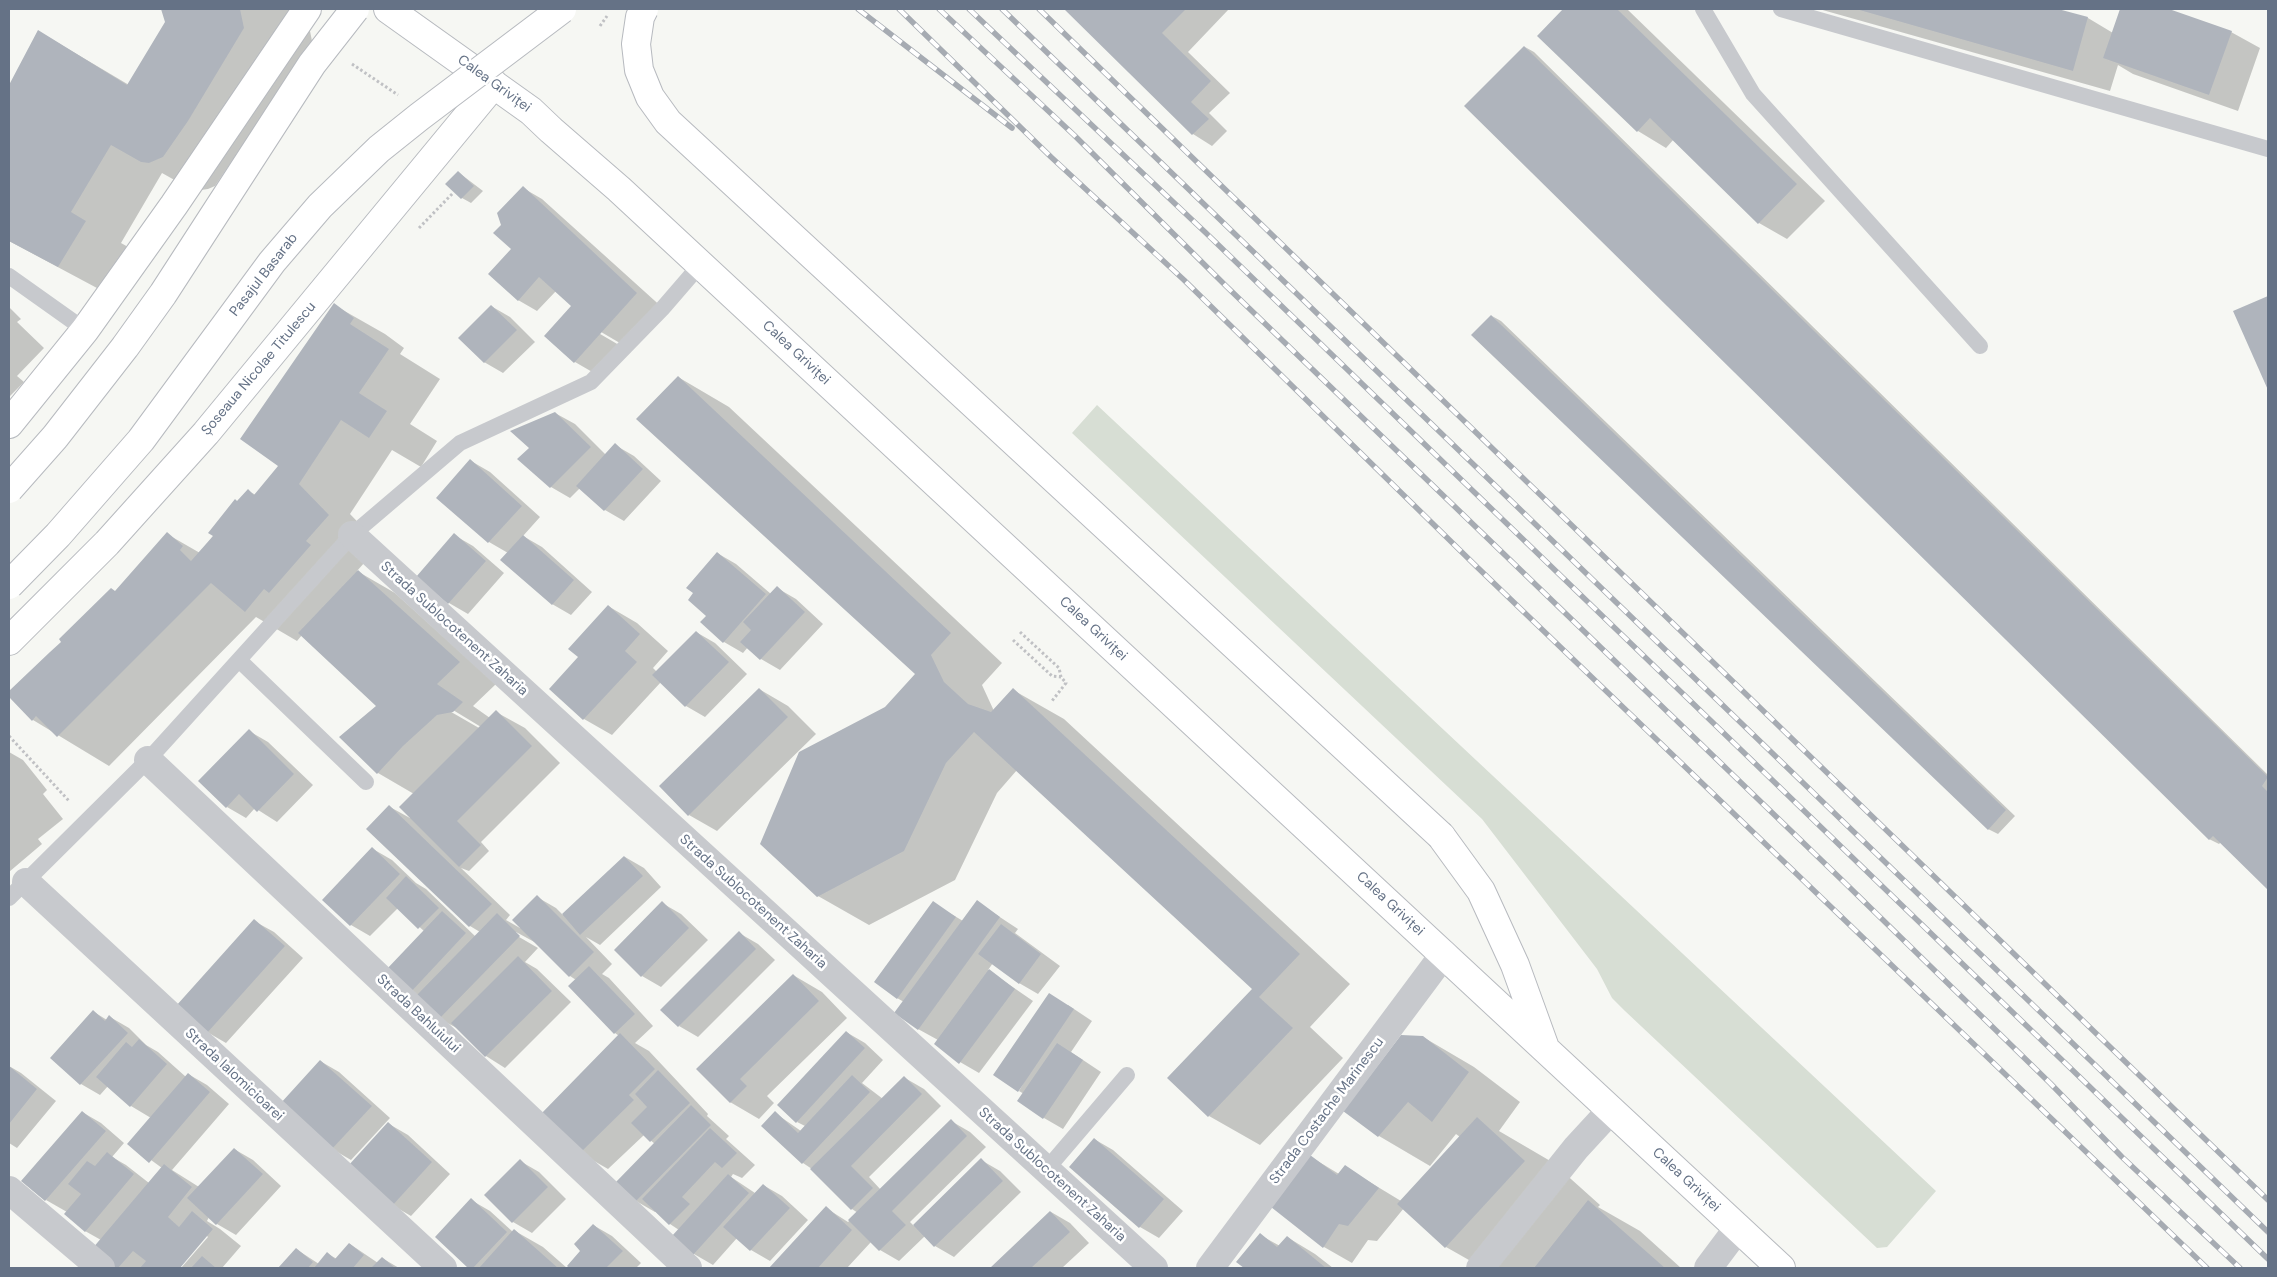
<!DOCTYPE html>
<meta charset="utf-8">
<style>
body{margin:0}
#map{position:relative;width:2277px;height:1277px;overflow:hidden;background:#f6f7f3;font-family:"DM Sans",sans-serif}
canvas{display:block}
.frame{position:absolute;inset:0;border:10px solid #657286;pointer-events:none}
</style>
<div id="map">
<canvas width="2277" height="1277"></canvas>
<div class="frame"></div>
</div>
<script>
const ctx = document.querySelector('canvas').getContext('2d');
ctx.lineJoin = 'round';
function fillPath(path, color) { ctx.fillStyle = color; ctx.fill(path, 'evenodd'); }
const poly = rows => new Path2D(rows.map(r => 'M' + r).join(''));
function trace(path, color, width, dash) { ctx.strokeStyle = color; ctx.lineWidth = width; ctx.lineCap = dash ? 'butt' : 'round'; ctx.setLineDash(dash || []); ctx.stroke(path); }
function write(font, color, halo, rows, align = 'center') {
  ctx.font = font + ' "DM Sans",sans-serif'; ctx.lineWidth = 5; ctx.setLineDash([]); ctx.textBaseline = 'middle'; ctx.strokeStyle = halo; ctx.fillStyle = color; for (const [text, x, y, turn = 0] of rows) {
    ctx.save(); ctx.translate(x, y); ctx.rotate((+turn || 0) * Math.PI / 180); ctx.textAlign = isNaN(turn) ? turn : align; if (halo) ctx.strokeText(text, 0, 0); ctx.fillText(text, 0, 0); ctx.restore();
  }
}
fillPath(poly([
 [1097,405,1936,1191,1887,1247,1877,1248,1625,1011,1612,998,1597,969,1482,819,1072,433]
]), '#d7ded4');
fillPath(poly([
 [163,9,291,9,308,21,318,71,264,163,240,149,215,186,208,189,194,191,162,173,121,243,137,252,110,295,9,241,9,88,38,31,129,85,166,22],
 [1066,9,1229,9,1188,52,1230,93,1209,113,1227,131,1212,146,1193,134],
 [1565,9,1627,9,1825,201,1787,239,1759,223,1674,139,1666,148,1638,131,1539,36],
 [1819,9,2054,9,2088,18,2113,33,2121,9,2165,9,2231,32,2260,48,2238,111,2133,74,2118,65,2110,91],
 [1525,47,1534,52,2268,775,2268,888,2221,842,2219,844,2209,839],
 [458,172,483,191,471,203,462,198],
 [523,188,542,199,665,310,630,349,596,329,595,331,619,345,594,373,575,362,577,311,556,291,537,311,518,300,512,249,502,226],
 [2268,297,2268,387,2235,312],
 [334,305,385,334,404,348,400,354,440,379,410,424,437,441,421,467,392,450,350,514,380,545,357,571,395,593,496,684,473,706,490,718,496,712,525,728,560,763,481,842,489,851,469,871,461,868,510,915,506,920,520,928,537,897,556,908,563,915,625,857,644,868,661,887,600,945,586,937,612,964,602,974,609,978,653,1026,635,1043,649,1051,708,1114,707,1116,729,1136,726,1139,755,1165,742,1178,733,1174,731,1177,755,1193,763,1185,782,1196,808,1220,770,1261,751,1250,737,1238,713,1265,694,1254,679,1230,670,1224,657,1211,655,1212,636,1201,617,1183,655,1144,644,1135,608,1169,580,1153,619,1036,615,1033,576,980,570,976,538,944,516,932,514,934,538,948,525,962,537,969,571,1002,505,1068,486,1056,459,1029,439,1019,410,993,424,931,398,908,370,936,351,925,324,900,373,849,392,860,416,883,426,889,476,937,480,932,470,926,390,807,410,818,414,794,378,773,378,706,302,635,297,641,256,617,109,766,33,720,9,696,9,692,116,592,167,534,200,553,248,491,256,495,279,466],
 [448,707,481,727,479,728,446,709],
 [491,306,510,317,535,342,503,373,484,362],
 [9,307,21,319,17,322,44,348,17,376,24,382,9,397],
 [1492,316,1501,321,2015,816,1998,834,1988,829],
 [678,377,729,407,1002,663,982,685,994,711,1013,690,1064,719,1350,984,1310,1027,1343,1058,1260,1145,1209,1116,1254,989,1017,770,997,793,955,880,869,925,818,896,886,708,916,674],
 [555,413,575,424,606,455,615,445,634,456,661,481,624,521,605,510,580,488,570,498,551,487,530,448],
 [471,461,490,472,540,517,523,536,542,547,592,592,571,615,552,604,508,553,489,542,438,497],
 [454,535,473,546,504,573,468,614,449,603,418,577],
 [717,553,736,564,771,594,777,588,796,599,823,624,780,670,761,659,748,647,743,653,724,642,695,593],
 [608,606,637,623,668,651,653,668,657,672,696,632,715,643,747,674,705,717,686,706,661,682,612,735,584,719,579,657],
 [759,689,788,706,816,734,717,831,689,815],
 [249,731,268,742,313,785,277,822,255,808,246,818,227,807],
 [9,752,23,760,47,790,43,794,63,819,38,839,42,844,9,872],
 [977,902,1018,929,1015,933,1060,966,1038,994,1019,983,993,963,988,970,1033,1001,979,1073,960,1062,938,1040,918,1029,904,1002,897,998,933,903,963,921],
 [662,903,681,914,708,940,661,987,642,976],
 [254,921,274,932,303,958,226,1043,207,1032],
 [739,933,758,944,775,960,698,1037,679,1026],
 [793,975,822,992,847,1018,767,1096,774,1103,759,1119,730,1102,698,1069],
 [1068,1005,1092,1021,1071,1052,1101,1072,1063,1129,1044,1118,1024,1094,1019,1091],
 [94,1012,107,1020,110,1017,129,1028,146,1045,158,1052,186,1077,188,1074,207,1085,229,1104,172,1170,199,1187,234,1149,253,1160,281,1186,236,1235,217,1224,209,1217,207,1221,220,1229,241,1246,222,1268,181,1268,208,1237,206,1235,178,1268,117,1268,94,1249,101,1240,85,1231,67,1212,46,1200,82,1112,101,1123,124,1143,112,1157,126,1165,149,1183,162,1168,129,1144,151,1118,131,1106,108,1086,100,1095,81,1084,52,1058],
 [846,1032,865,1043,883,1060,862,1083,883,1099,905,1078,924,1089,941,1106,869,1177,881,1190,951,1121,970,1132,986,1147,910,1222,914,1226,981,1160,1000,1171,1021,1192,954,1257,935,1246,925,1236,899,1261,880,1250,871,1242,847,1268,771,1268,826,1208,848,1222,858,1213,852,1209,812,1169,803,1163,775,1113,801,1131,805,1126,797,1122],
 [1423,1037,1474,1067,1520,1102,1499,1131,1552,1162,1600,1205,1598,1207,1640,1231,1681,1268,1483,1268,1446,1247,1404,1208,1377,1241,1368,1240,1352,1263,1324,1247,1273,1207,1311,1157,1339,1174,1345,1167,1401,1201,1460,1137,1456,1134,1430,1166,1379,1136,1345,1111],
 [320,1061,339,1072,390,1118,351,1160,332,1149],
 [9,1066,21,1073,56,1101,17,1148,9,1143],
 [389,1124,408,1135,450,1174,411,1216,392,1205],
 [1094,1139,1113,1150,1183,1211,1159,1238,1140,1227,1070,1167],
 [520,1161,539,1172,566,1199,532,1233,513,1222],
 [471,1200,490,1211,513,1232,515,1231,543,1247,567,1268,470,1268,436,1237],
 [1051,1212,1070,1223,1089,1243,1062,1268,992,1268],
 [593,1225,612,1236,641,1263,636,1268,571,1268,568,1266,582,1251],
 [1260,1235,1280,1246,1287,1237,1315,1254,1333,1268,1246,1268,1238,1261],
 [350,1244,378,1263,382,1258,399,1268,280,1268,296,1249,319,1264,328,1254,337,1259]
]), '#0003');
fillPath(poly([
 [161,9,240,9,244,28,188,121,163,157,149,163,141,162,111,145,71,212,86,221,58,267,9,241,9,85,38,30,127,85,165,22],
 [1064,9,1186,9,1162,33,1211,81,1191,102,1209,119,1192,135],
 [1563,9,1617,9,1797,184,1758,224,1650,118,1637,132,1537,36],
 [1856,9,2058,9,2088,17,2073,71],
 [2120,9,2169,9,2232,31,2209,95,2103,58],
 [1524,46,2268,777,2262,786,2268,792,2268,890,2213,836,2209,840,1464,106],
 [458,171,474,186,461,199,445,184],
 [523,186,637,293,574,363,544,336,571,306,539,277,518,301,488,274,511,249,493,233,501,225,497,213],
 [2268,296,2268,390,2233,311],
 [334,303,354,318,350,324,389,349,359,393,387,411,369,438,341,420,299,484,329,515,306,541,311,545,269,593,264,589,245,612,211,583,57,737,36,716,32,721,9,697,9,691,50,652,61,642,59,639,111,588,115,591,167,532,183,546,180,550,191,561,213,536,208,533,235,499,237,501,248,489,254,495,278,466,240,439],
 [491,305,517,330,484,363,458,338],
 [1491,315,2006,810,1988,830,1471,335],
 [678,376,951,633,931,655,944,682,968,704,991,712,1013,688,1300,954,1259,997,1293,1028,1208,1117,1167,1078,1252,989,974,732,946,763,904,851,817,897,760,844,799,752,885,707,915,674,636,419],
 [555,412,591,447,550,488,517,459,529,448,510,431],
 [615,443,643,469,604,511,576,486],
 [470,459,522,506,488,543,436,498],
 [454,533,486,561,448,604,416,577],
 [523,535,574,580,552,605,500,560],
 [717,552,766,594,723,643,700,622,706,616,688,600,693,593,686,588],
 [358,570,460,662,437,684,463,702,453,712,437,715,403,746,377,774,339,737,376,706,298,633],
 [777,586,805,612,760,660,740,642,751,630,743,622],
 [608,605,640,634,625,651,637,662,583,720,549,689,578,657,568,649],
 [696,631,729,662,685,707,652,675],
 [759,688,788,717,688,816,659,786],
 [496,710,532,746,457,821,481,845,459,867,399,807],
 [249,729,294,774,257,812,239,794,226,808,198,781],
 [389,805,492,904,469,927,366,829],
 [372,847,400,874,350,926,322,900],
 [624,856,643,876,580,935,562,914],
 [406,876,439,908,418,929,386,898],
 [537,895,594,952,569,977,512,920],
 [977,900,1000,917,918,1030,894,1013],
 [662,901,689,928,641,977,614,950],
 [933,901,956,917,897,999,874,982],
 [442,911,466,933,409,994,385,971],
 [497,913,520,936,438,1020,415,997],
 [254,919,285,946,207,1033,176,1006],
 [1001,924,1041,954,1019,984,978,954],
 [739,931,756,949,678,1027,660,1010],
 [518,956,552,991,485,1057,451,1023],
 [589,966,635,1014,614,1034,568,986],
 [989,969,1015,989,959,1064,934,1044],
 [793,974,819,1001,740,1079,747,1086,730,1103,696,1069],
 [1049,993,1074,1009,1018,1092,993,1075],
 [93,1010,105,1021,109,1015,128,1033,80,1085,50,1058],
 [846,1031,865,1048,796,1123,777,1105],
 [620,1033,655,1069,629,1095,634,1100,579,1154,539,1116],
 [1401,1035,1423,1036,1469,1072,1432,1122,1408,1102,1378,1137,1343,1111],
 [139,1039,167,1064,130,1107,96,1077,126,1042,132,1047],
 [1057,1043,1083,1060,1043,1119,1017,1101],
 [320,1060,372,1106,331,1150,280,1104],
 [9,1066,37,1089,9,1124],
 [658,1070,690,1103,650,1142,631,1123,647,1107,635,1094],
 [188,1073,210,1092,149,1163,127,1144],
 [852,1075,870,1092,802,1164,761,1126,775,1111,798,1133],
 [904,1076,922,1094,851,1166,873,1188,851,1210,810,1169],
 [691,1105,711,1125,635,1202,615,1183],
 [82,1111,106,1131,45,1201,21,1181],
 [1477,1117,1525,1161,1445,1248,1397,1204],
 [951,1119,967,1136,892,1211,906,1225,879,1251,848,1220],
 [388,1122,432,1162,392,1206,348,1166],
 [710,1128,737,1153,722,1168,715,1162,682,1197,690,1204,669,1225,642,1199],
 [1094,1138,1164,1199,1139,1228,1069,1167],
 [234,1148,263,1174,216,1225,187,1198],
 [107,1152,134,1174,85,1232,64,1214,81,1194,68,1184,87,1161,95,1166],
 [1310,1155,1337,1175,1345,1165,1379,1188,1348,1226,1339,1224,1323,1248,1271,1207],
 [981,1158,1003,1181,934,1247,913,1225],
 [520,1159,548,1187,512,1223,484,1195],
 [164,1164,192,1187,168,1217,179,1227,192,1211,213,1229,180,1268,140,1268,146,1261,133,1251,118,1268,115,1268,92,1249],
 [728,1174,749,1193,693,1255,672,1236],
 [763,1184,790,1208,750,1251,723,1227],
 [471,1198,507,1232,473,1268,468,1268,435,1237],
 [1588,1200,1665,1268,1534,1268],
 [826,1206,852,1230,818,1268,769,1268],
 [1050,1211,1070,1232,1031,1268,990,1268],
 [593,1224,623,1251,606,1268,569,1268,567,1266,580,1251,574,1244],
 [514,1229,558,1268,479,1268],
 [1260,1233,1277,1247,1287,1236,1326,1268,1244,1268,1236,1262],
 [349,1243,364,1255,353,1268,314,1268,327,1252,335,1259],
 [296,1248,313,1262,308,1268,278,1268],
 [202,1256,216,1268,191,1268],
 [382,1257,395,1268,371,1268]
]), '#afb4bc');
const primary = poly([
 [388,9,531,111,551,130,619,189,1781,1268],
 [9,424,85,330,174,205,307,9],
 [9,641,107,543,206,433,494,84],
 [1441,836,1481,891,1515,965,1544,1045]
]);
trace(primary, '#b7babf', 30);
trace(poly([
 [600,26,607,16],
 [352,64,398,95],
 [419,228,454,192],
 [1020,632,1059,668,1061,677,1066,683,1052,701],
 [1013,640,1052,676,1061,677],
 [9,736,70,802]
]), '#c0c1c4', 3, [2.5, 2.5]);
trace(poly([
 [1703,9,1753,94,1980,346],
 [1781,9,2268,149],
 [9,276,85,330],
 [239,660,366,782],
 [9,898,148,760,352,535,460,443,591,382,662,309,700,265],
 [1046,1170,1127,1075]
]), '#c7c9cd', 16);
trace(poly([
 [352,535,1154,1268],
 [148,760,688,1268],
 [26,882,443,1268],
 [9,1190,101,1268],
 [1210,1268,1444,954],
 [1480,1268,1576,1148,1611,1110],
 [1708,1268,1738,1228]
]), '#c7c9cd', 28);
trace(primary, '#fff', 28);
const rail = poly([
 [858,9,1012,128],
 [899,9,1051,157,1184,280,1477,567,2207,1268],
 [939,9,1074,135,1226,286,1844,882,2050,1083,2122,1157,2240,1268],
 [969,9,1206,233,2268,1259],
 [1002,9,2268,1232],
 [1039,9,2268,1200]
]);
trace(rail, '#a6abb2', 5.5);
trace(rail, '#fff', 4, [11]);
const primaryBridge = poly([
 [644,9,640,17,636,44,639,70,650,97,668,122,1441,836],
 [9,489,55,437,125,347,163,294,312,64,355,9],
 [9,585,58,535,141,440,272,262,320,206,379,149,419,117,562,9]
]);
trace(primaryBridge, '#b7babf', 30, []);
trace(primaryBridge, '#fff', 28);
write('14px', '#657286', '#fff', [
 ["Calea Griviței",494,84,36],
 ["Pasajul Basarab",264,275,-52],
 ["Calea Griviței",796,353,43],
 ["Șoseaua Nicolae Titulescu",259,369,-50],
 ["Strada Sublocotenent Zaharia",454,629,42],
 ["Calea Griviței",1093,629,43],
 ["Strada Sublocotenent Zaharia",753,902,42],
 ["Calea Griviței",1390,904,43],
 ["Strada Bahluiului",418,1014,43],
 ["Strada Ialomicioarei",234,1075,43],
 ["Strada Costache Marinescu",1327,1111,-53],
 ["Strada Sublocotenent Zaharia",1052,1175,42],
 ["Calea Griviței",1686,1180,43]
]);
</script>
